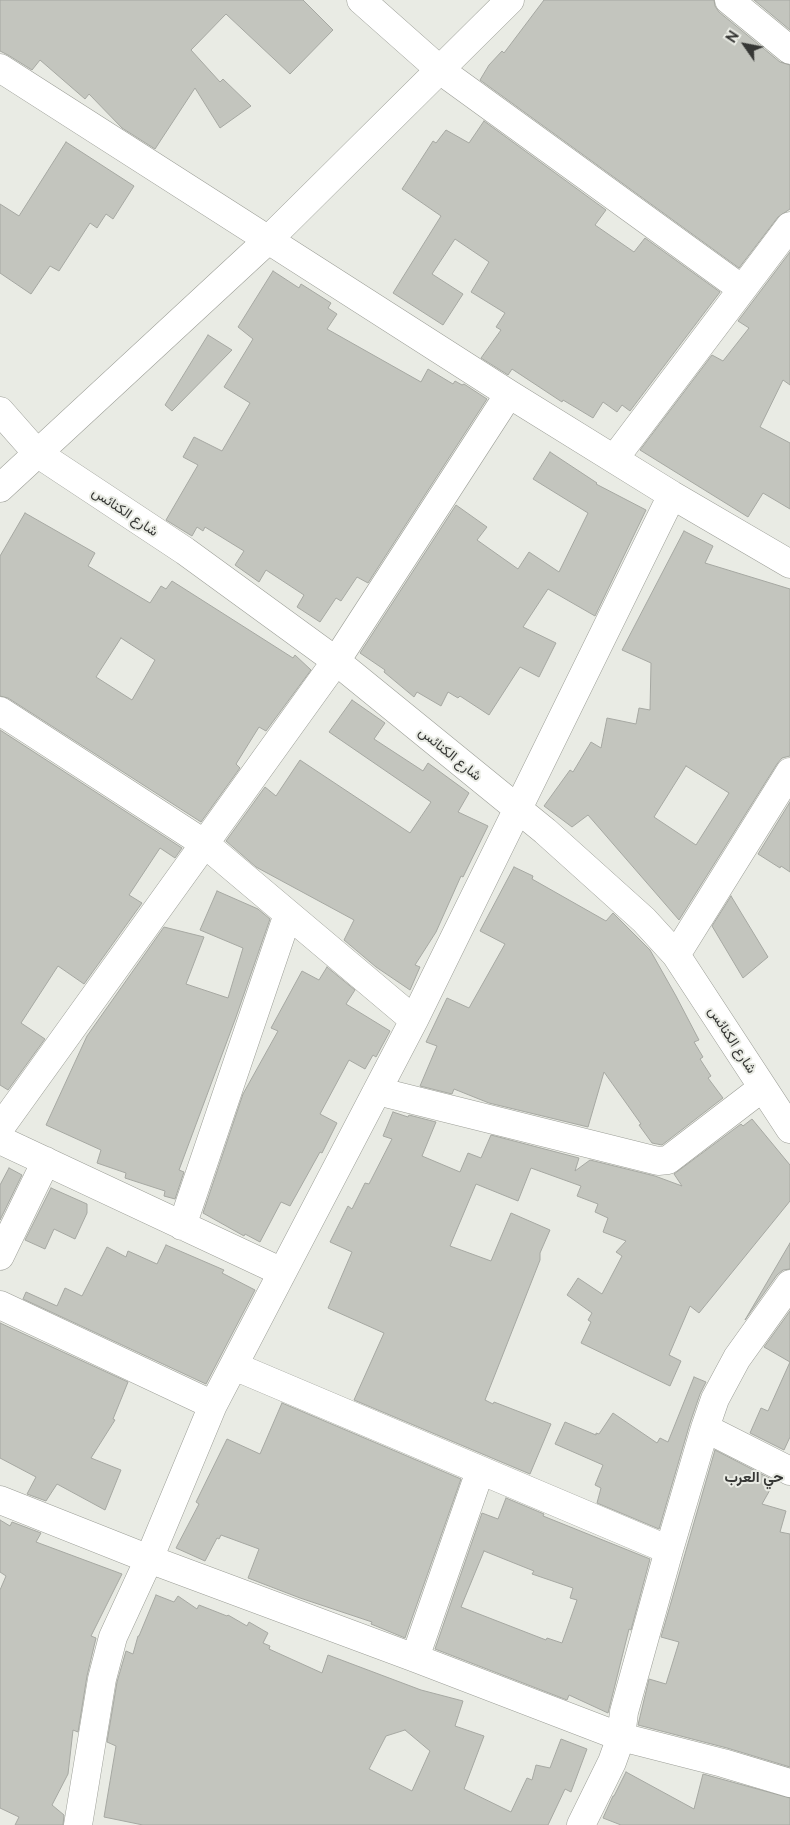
<!DOCTYPE html>
<meta charset="utf-8">
<style>
body{margin:0}
#map{position:relative;width:790px;height:1825px;overflow:hidden;background:#e9ebe4;font-family:Raleway,sans-serif}
canvas{display:block}
.north{position:absolute;left:720px;top:20px;width:50px;height:50px;-webkit-text-stroke:4px #e9ebe4;paint-order:stroke;rotate:303deg;font-size:14px;font-weight:700;line-height:20px;text-align:center;color:#363735}
.north::after{content:'';display:block;margin:auto;width:18px;height:22px;background:#363735;clip-path:polygon(50% 0,100% 100%,50% 72%,0 100%)}
</style>
<div id="map">
<canvas width="790" height="1825"></canvas>
<div class="north">N</div>
</div>
<script>
const ctx = document.querySelector('canvas').getContext('2d');
ctx.lineJoin = 'round';
function fillPath(path, color) { ctx.fillStyle = color; ctx.fill(path, 'evenodd'); }
const poly = rows => new Path2D(rows.map(r => 'M' + r).join(''));
function trace(path, color, width, dash) { ctx.strokeStyle = color; ctx.lineWidth = width; ctx.lineCap = dash ? 'butt' : 'round'; ctx.setLineDash(dash || []); ctx.stroke(path); }
function write(font, color, halo, rows, align = 'center') {
  ctx.font = font + ' Raleway,Vazirmatn,sans-serif'; ctx.lineWidth = 4; ctx.setLineDash([]); ctx.textBaseline = 'middle'; ctx.strokeStyle = halo; ctx.fillStyle = color; for (const [text, x, y, turn = 0] of rows) {
    ctx.save(); ctx.translate(x, y); ctx.rotate((+turn || 0) * Math.PI / 180); ctx.textAlign = isNaN(turn) ? turn : align; if (halo) ctx.strokeText(text, 0, 0); ctx.fillText(text, 0, 0); ctx.restore();
  }
}
const building = poly([
 [0,0,303,0,333,30,290,74,226,14,191,50,220,82,223,79,251,106,220,128,195,88,155,149,122,128,89,94,85,99,40,60,32,70,8,55,0,51,0,0],
 [544,0,714,0,715,6,719,12,780,62,790,65,790,209,778,217,739,268,480,80,489,65,502,51,504,53,544,0],
 [754,0,790,0,790,30,754,0],
 [484,121,606,210,595,225,634,252,645,238,720,292,630,411,622,405,617,412,603,402,593,418,563,400,562,402,512,369,508,375,481,358,501,330,496,327,505,313,471,292,489,262,455,239,432,274,463,294,443,325,393,293,441,216,402,189,433,141,436,143,446,130,469,143,484,121],
 [66,142,134,186,113,219,106,214,97,228,90,223,59,271,50,266,31,294,0,273,0,204,19,216,66,142],
 [790,252,790,385,783,380,760,427,790,443,790,509,763,493,748,517,640,450,712,355,723,361,749,328,738,321,790,252],
 [273,271,299,288,301,284,331,303,328,308,337,314,327,329,421,382,428,369,453,384,455,381,462,385,464,384,487,399,368,583,357,577,341,601,336,598,320,622,297,607,304,595,266,570,259,582,235,565,244,551,205,527,203,531,197,527,192,536,166,520,198,465,183,457,194,437,222,451,250,403,224,387,253,339,238,327,273,271],
 [208,335,232,350,172,411,165,405,208,335],
 [550,452,597,483,596,484,646,510,595,616,548,589,523,627,556,643,539,677,520,667,489,715,460,696,458,698,448,692,441,706,417,692,414,697,384,672,385,670,360,653,456,505,487,527,477,540,518,569,529,552,559,572,588,513,533,479,550,452],
 [25,513,95,553,88,566,150,603,161,586,166,589,172,581,293,658,295,655,311,670,266,731,259,727,236,764,240,768,201,822,8,698,0,696,0,556,25,513],
 [121,638,155,660,132,700,96,677,121,638],
 [684,531,713,546,705,563,790,589,790,756,782,758,777,764,679,920,588,815,572,827,544,806,570,770,573,772,591,742,601,748,607,718,636,724,639,708,650,710,651,663,622,650,684,531],
 [686,766,729,793,696,845,654,817,686,766],
 [352,700,385,723,374,739,423,771,428,763,469,793,458,812,488,826,463,877,461,876,436,932,415,965,420,967,410,990,376,967,344,940,354,920,256,867,226,841,265,787,276,796,300,760,410,833,431,802,329,732,352,700],
 [0,730,182,848,175,858,160,848,129,895,142,903,84,984,58,966,21,1023,45,1039,8,1090,0,1085,0,730],
 [790,802,790,872,781,866,780,868,758,854,790,802],
 [514,867,533,876,532,879,606,921,613,913,650,950,676,996,699,1040,694,1042,703,1057,700,1059,711,1076,708,1078,723,1098,662,1145,652,1143,639,1125,641,1124,604,1072,588,1127,489,1103,454,1089,452,1094,420,1086,437,1046,426,1042,447,998,469,1008,505,944,480,931,514,867],
 [217,891,258,909,270,919,236,1017,179,1170,184,1172,175,1199,164,1196,165,1191,125,1178,126,1173,97,1163,101,1150,46,1125,87,1036,164,927,204,937,186,984,228,998,243,948,200,930,217,891],
 [731,896,768,957,743,978,712,926,731,896],
 [327,967,355,990,346,1004,390,1031,376,1057,373,1055,365,1069,349,1060,320,1114,337,1123,322,1153,320,1152,290,1206,281,1202,260,1242,245,1234,244,1236,203,1213,243,1094,278,1031,271,1028,302,971,319,980,327,967],
 [393,1112,408,1117,409,1115,436,1122,422,1156,460,1172,468,1153,481,1158,491,1135,579,1158,575,1171,590,1160,655,1176,682,1186,674,1174,741,1124,743,1126,752,1119,790,1165,790,1201,699,1313,690,1306,669,1355,681,1361,670,1386,581,1343,591,1322,588,1320,592,1313,567,1295,578,1278,602,1294,622,1256,616,1252,626,1241,603,1232,608,1218,595,1212,598,1204,577,1196,581,1186,531,1168,518,1201,476,1184,450,1246,491,1261,511,1213,550,1230,540,1253,540,1260,485,1400,493,1404,494,1402,551,1424,530,1474,354,1400,384,1333,328,1308,352,1252,330,1242,348,1206,352,1209,365,1183,369,1184,392,1139,383,1136,393,1112],
 [9,1168,22,1175,0,1220,0,1185,9,1168],
 [51,1188,87,1204,87,1213,75,1239,54,1229,45,1249,25,1240,51,1188],
 [790,1243,790,1269,783,1270,777,1275,745,1320,790,1243],
 [166,1245,224,1270,222,1273,255,1290,206,1384,23,1299,26,1292,57,1306,65,1288,82,1296,107,1247,126,1257,128,1251,157,1264,166,1245],
 [790,1311,790,1437,784,1450,750,1433,761,1408,768,1411,790,1362,764,1347,790,1311],
 [0,1323,128,1382,113,1419,115,1420,91,1458,121,1470,105,1510,57,1484,46,1501,27,1494,36,1477,0,1458,0,1323],
 [694,1377,706,1382,700,1394,690,1423,659,1529,597,1503,601,1488,595,1485,603,1465,555,1444,565,1422,596,1435,596,1433,599,1434,613,1413,657,1443,660,1438,668,1442,694,1377],
 [282,1403,461,1479,405,1638,371,1624,372,1622,300,1598,248,1578,259,1549,221,1535,219,1539,217,1538,205,1561,176,1548,199,1504,196,1502,227,1439,260,1454,282,1403],
 [715,1450,775,1481,762,1504,786,1511,780,1532,790,1534,790,1767,727,1748,638,1725,649,1679,666,1684,679,1642,661,1637,715,1450],
 [506,1498,544,1514,543,1516,650,1559,631,1630,629,1629,608,1713,569,1695,567,1700,435,1649,482,1513,498,1519,506,1498],
 [484,1551,534,1571,532,1574,573,1588,570,1598,577,1600,562,1643,547,1638,546,1640,461,1607,484,1551],
 [0,1520,10,1526,12,1522,41,1533,36,1542,122,1574,91,1636,96,1638,87,1676,78,1732,73,1730,68,1774,52,1805,64,1815,63,1825,15,1825,19,1817,0,1808,0,1590,6,1576,0,1572,0,1520],
 [156,1595,174,1602,178,1596,197,1609,199,1605,227,1616,228,1615,247,1626,249,1622,268,1633,263,1643,270,1646,269,1649,322,1673,328,1655,421,1690,463,1701,455,1726,484,1736,464,1789,511,1812,527,1778,532,1780,536,1765,550,1768,561,1739,587,1749,571,1792,565,1789,548,1825,143,1825,104,1817,116,1746,107,1742,117,1682,126,1651,133,1654,138,1636,139,1636,156,1595],
 [405,1730,430,1751,412,1791,369,1769,386,1736,405,1730],
 [626,1772,694,1809,703,1774,790,1798,790,1825,621,1825,603,1818,613,1796,614,1796,626,1772]
]);
fillPath(building, '#c3c5be');
trace(building, '#a6a8a2', 1);
const street = poly([
 [361,0,440,70,742,289],
 [729,0,790,50],
 [0,68,509,394,672,495,790,564],
 [37,453,185,551,336,661,545,831,644,920,676,955,790,1129],
 [614,459,790,226],
 [0,711,205,844,414,1020],
 [676,955,790,772],
 [377,1091,658,1161,668,1160,762,1088],
 [0,1128,336,661,509,394],
 [0,1140,282,1272],
 [182,1226,288,914],
 [0,1256,46,1161],
 [0,1305,213,1405],
 [234,1366,669,1550],
 [705,1428,790,1471],
 [0,1500,149,1559,415,1658,621,1737,723,1763,790,1783],
 [415,1658,480,1471],
 [78,1825,102,1679,113,1637,149,1559,213,1405,414,1020,672,495],
 [581,1825,612,1762,621,1737,624,1712,669,1550,705,1428,715,1399,737,1358,790,1284]
]);
const secondary = poly([
 [0,411,37,453],
 [0,488,268,240,510,0]
]);
trace(street, '#9c9e97', 29);
trace(secondary, '#9c9e97', 29);
trace(street, '#fff', 28);
trace(secondary, '#fff', 28);
write('14px', '#363735', '#e9ebe4', [
 ["شارع الكنائس",125,512,34],
 ["شارع الكنائس",450,754,39],
 ["شارع الكنائس",732,1040,57]
]);
write('bold 15px', '#363735', '#e9ebe4', [
 ["حي العرب",754,1477]
]);
</script>
